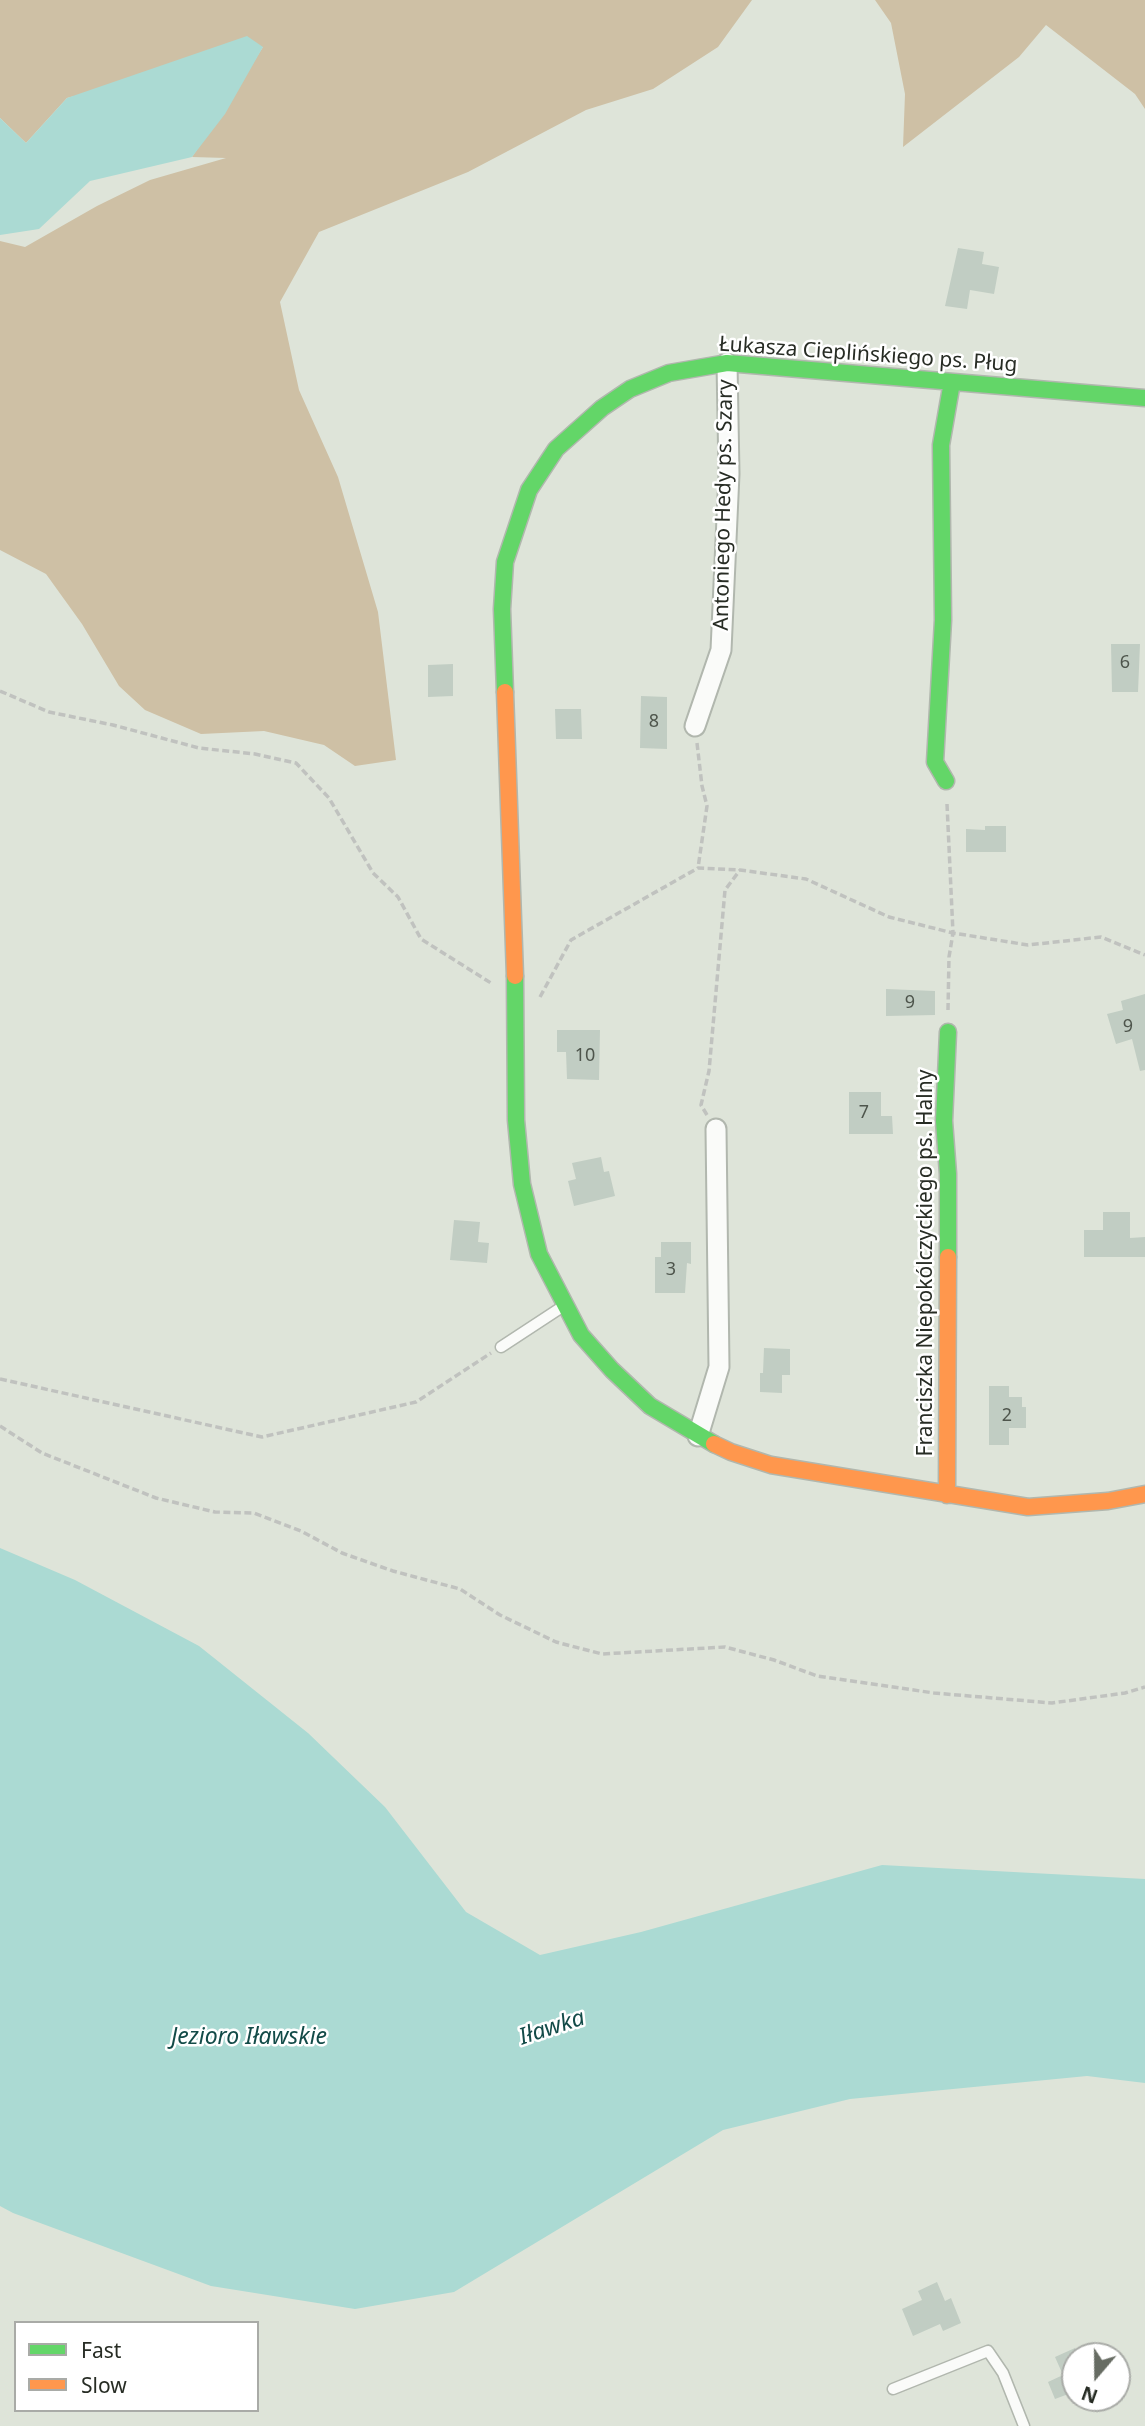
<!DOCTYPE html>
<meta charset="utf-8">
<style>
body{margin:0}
#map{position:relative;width:1145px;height:2426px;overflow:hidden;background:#dee4d9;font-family:"Noto Sans",sans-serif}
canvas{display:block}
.legend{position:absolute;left:14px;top:2321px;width:245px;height:91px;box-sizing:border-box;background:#fff;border:2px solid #a9aba7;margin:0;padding:9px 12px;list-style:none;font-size:21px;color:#272c24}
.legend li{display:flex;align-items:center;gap:14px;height:35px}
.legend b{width:35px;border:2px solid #a9aba7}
.north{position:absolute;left:1061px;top:2342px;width:70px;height:70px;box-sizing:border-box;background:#fff;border:2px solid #a9aba7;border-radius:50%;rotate:200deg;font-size:19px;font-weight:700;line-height:28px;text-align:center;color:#272c24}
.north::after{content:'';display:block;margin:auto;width:24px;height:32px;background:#676c63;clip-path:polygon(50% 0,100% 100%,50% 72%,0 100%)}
</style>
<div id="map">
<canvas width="1145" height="2426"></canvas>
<ul class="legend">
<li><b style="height:9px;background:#63d668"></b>Fast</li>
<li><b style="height:9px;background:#ff974d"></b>Slow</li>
</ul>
<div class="north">N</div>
</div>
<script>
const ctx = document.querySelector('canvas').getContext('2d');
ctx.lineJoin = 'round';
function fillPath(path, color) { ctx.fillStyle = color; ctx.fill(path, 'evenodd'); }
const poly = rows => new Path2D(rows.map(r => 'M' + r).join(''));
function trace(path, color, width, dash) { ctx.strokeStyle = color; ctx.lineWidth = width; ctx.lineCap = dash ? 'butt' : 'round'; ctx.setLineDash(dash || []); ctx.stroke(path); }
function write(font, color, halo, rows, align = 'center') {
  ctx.font = font + ' "Noto Sans",sans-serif'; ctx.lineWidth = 5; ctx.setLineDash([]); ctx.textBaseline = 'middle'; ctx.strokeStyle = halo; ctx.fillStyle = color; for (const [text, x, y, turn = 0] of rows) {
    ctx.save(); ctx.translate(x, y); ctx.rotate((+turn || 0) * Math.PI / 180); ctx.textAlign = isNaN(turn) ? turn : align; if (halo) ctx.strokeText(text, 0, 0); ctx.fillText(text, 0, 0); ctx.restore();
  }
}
fillPath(poly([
 [0,0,752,0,718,47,653,89,586,110,468,172,319,232,280,302,299,390,338,477,378,612,396,760,355,766,324,745,264,731,201,734,145,710,119,686,82,624,46,574,0,550,0,241,25,247,97,206,150,180,226,158,192,157,263,47,67,98,26,143,0,118],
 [875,0,1145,0,1145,109,1135,94,1046,25,1019,57,903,147,905,94,891,23]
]), '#cec0a5');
fillPath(poly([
 [247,36,263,47,225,114,192,157,90,181,39,229,0,235,0,118,26,143,67,98],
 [0,1548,75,1580,199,1646,308,1733,385,1807,466,1912,540,1955,641,1932,882,1865,1145,1879,1145,2083,1087,2076,850,2099,723,2130,454,2292,355,2309,211,2286,13,2213,0,2206]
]), '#abdad3');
fillPath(poly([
 [958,248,984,252,982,264,999,267,994,294,970,290,967,309,945,306],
 [1111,644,1140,644,1138,692,1112,692],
 [453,664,453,696,428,697,428,665],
 [641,696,667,697,667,749,640,748],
 [555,709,581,709,582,739,556,739],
 [985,826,1006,826,1006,852,966,852,966,829,985,830],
 [886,989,935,991,935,1015,886,1016],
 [1145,994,1145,1070,1140,1071,1132,1039,1116,1044,1107,1014,1123,1010,1121,1001],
 [557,1030,600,1030,599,1080,567,1079,566,1052,557,1052],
 [849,1092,881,1092,881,1116,892,1116,893,1134,849,1134],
 [601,1157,604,1172,609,1171,615,1196,574,1206,568,1181,576,1179,572,1163],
 [1103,1212,1130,1212,1130,1238,1145,1237,1145,1257,1084,1257,1084,1230,1103,1230],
 [454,1220,480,1222,478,1242,489,1243,487,1263,450,1260],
 [661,1242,691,1242,691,1264,687,1263,685,1293,655,1293,655,1257,661,1257],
 [764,1348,790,1349,790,1375,782,1375,782,1393,760,1392,760,1373,763,1373],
 [989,1386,1009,1386,1009,1397,1022,1397,1022,1407,1026,1407,1026,1428,1009,1428,1009,1445,989,1445],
 [937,2282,945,2301,951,2298,961,2323,943,2331,940,2324,913,2336,902,2309,922,2300,918,2291],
 [1075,2348,1075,2402,1071,2393,1055,2399,1048,2382,1063,2375,1055,2357]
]), '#c1cdc3');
const lane = poly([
 [501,1347,562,1307],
 [893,2389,988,2351,1003,2373,1024,2426]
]);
const street = poly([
 [695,726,721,650,729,474,727,363],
 [698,1436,719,1367,716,1129]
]);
const fast = poly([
 [505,692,502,609,505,562,529,490,556,449,602,408,630,389,669,373,727,363,1145,398],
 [946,781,935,762,943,620,941,445,952,382],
 [515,976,516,1120,522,1184,539,1254,581,1335,612,1370,650,1406,714,1444],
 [948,1257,948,1174,944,1121,948,1032]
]);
const slow = poly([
 [505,692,515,976],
 [714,1444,731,1452,771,1465,1028,1507,1108,1501,1145,1494],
 [947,1495,948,1257]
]);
trace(lane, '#b1b7ae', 13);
trace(street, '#b1b7ae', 23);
trace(fast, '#b1b7ae', 19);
trace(slow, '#b1b7ae', 19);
trace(poly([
 [0,691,49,712,113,725,199,748,255,754,296,763,329,798,373,873,398,897,421,939,491,983],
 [697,743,702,786,707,806,698,868],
 [947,804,953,933,949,957,948,1010],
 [540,997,571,940,698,868,740,870,806,879,889,917,953,933,1028,945,1101,937,1145,955],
 [707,1115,701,1105,709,1071,725,890,740,870],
 [0,1379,262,1437,416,1402,491,1353],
 [0,1426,42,1453,156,1498,215,1512,254,1513,301,1531,342,1553,393,1571,460,1589,500,1615,556,1642,602,1654,725,1647,774,1660,817,1676,934,1693,1052,1703,1125,1693,1145,1687]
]), '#c0c2bf', 3.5, [7, 3.5]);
trace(lane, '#fafbf9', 10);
trace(street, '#fafbf9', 19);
trace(fast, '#63d668', 16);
trace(slow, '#ff974d', 16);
write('18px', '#4e554c', null, [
 ["6",1125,663],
 ["8",654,722],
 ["9",910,1003],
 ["9",1128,1027],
 ["10",585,1056],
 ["7",864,1113],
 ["3",671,1270],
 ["2",1007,1416]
]);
write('21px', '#272c24', '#fff', [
 ["Łukasza Cieplińskiego ps. Pług",868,355,4],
 ["Antoniego Hedy ps. Szary",724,505,-89],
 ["Franciszka Niepokólczyckiego ps. Halny",926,1263,-90]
]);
write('italic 23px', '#134b48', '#fff', [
 ["Iławka",552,2028,-18],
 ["Jezioro Iławskie",249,2037]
]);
</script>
